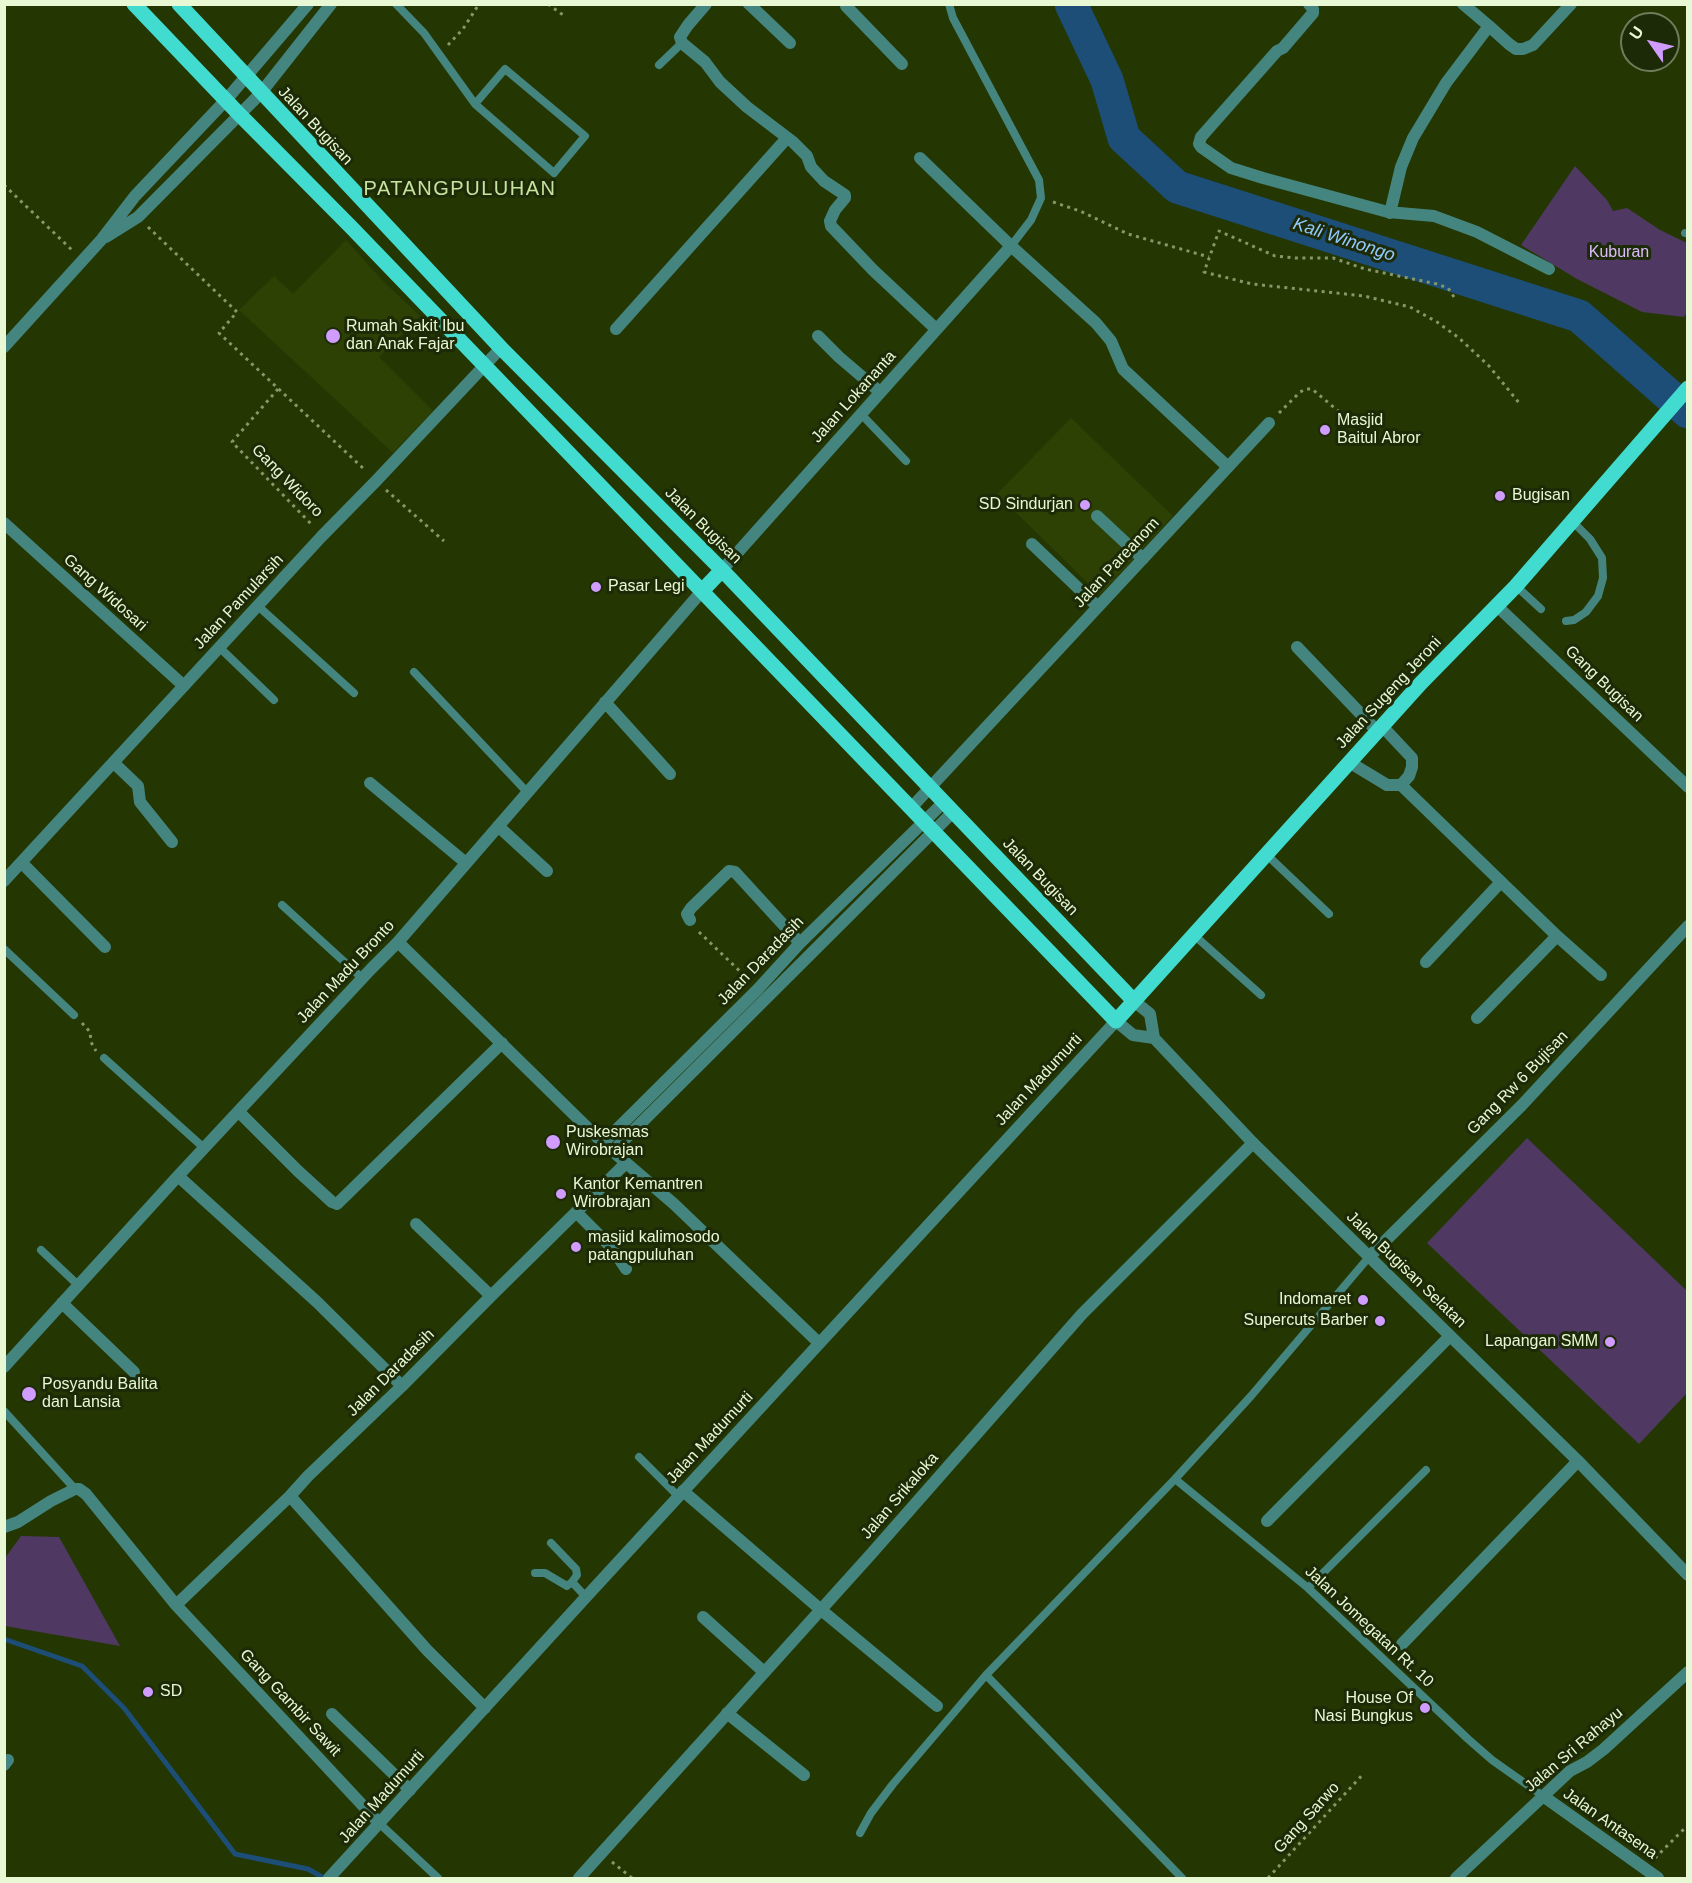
<!DOCTYPE html>
<style>
body{margin:0}
#map{position:relative;width:1692px;height:1883px;overflow:hidden;background:#243602;font-family:Arial,sans-serif}
canvas{display:block}
.frame{position:absolute;inset:0;border:6px solid #e8f8d5;pointer-events:none}
.north{position:absolute;left:1620px;top:12px;width:60px;height:60px;box-sizing:border-box;background:#1d2a07;border:2px solid #6e7c59;border-radius:50%;rotate:304deg;font-size:16px;font-weight:700;line-height:24px;text-align:center;color:#e8f8d5}
.north::after{content:'';display:block;margin:auto;width:21px;height:27px;background:#d09dfe;clip-path:polygon(50% 0,100% 100%,50% 72%,0 100%)}
</style>
<div id="map">
<canvas width="1692" height="1883"></canvas>
<div class="frame"></div>
<div class="north">U</div>
</div>
<script>
const ctx = document.querySelector('canvas').getContext('2d');
ctx.lineJoin = 'round';
function fillPath(path, color) { ctx.fillStyle = color; ctx.fill(path, 'evenodd'); }
const poly = rows => new Path2D(rows.map(r => 'M' + r).join(''));
function trace(path, color, width, dash) { ctx.strokeStyle = color; ctx.lineWidth = width; ctx.lineCap = dash ? 'butt' : 'round'; ctx.setLineDash(dash || []); ctx.stroke(path); }
function write(font, color, halo, rows, align = 'center') {
  ctx.font = font + ' Arial,sans-serif'; ctx.lineWidth = 6; ctx.setLineDash([]); ctx.textBaseline = 'middle'; ctx.strokeStyle = halo; ctx.fillStyle = color; for (const [text, x, y, turn = 0] of rows) {
    ctx.save(); ctx.translate(x, y); ctx.rotate((+turn || 0) * Math.PI / 180); ctx.textAlign = isNaN(turn) ? turn : align; if (halo) ctx.strokeText(text, 0, 0); ctx.fillText(text, 0, 0); ctx.restore();
  }
}
fillPath(poly([
 [346,240,382,280,420,316,379,357,433,411,393,453,239,310,274,276,293,294],
 [1071,418,1173,516,1100,595,997,494]
]), '#2d4105');
fillPath(poly([
 [1575,166,1607,200,1613,211,1627,208,1660,230,1687,243,1687,312,1684,317,1642,312,1577,279,1521,245],
 [1527,1138,1687,1291,1687,1393,1639,1444,1427,1243],
 [21,1536,59,1537,120,1646,5,1626,5,1558]
]), '#4f3963');
trace(poly([
 [4,1639,82,1666,124,1708,235,1854,308,1869,324,1878]
]), '#1c4e78', 5);
trace(poly([
 [1071,4,1107,80,1124,138,1177,187,1579,316,1688,412]
]), '#1c4e78', 33);
trace(poly([
 [548,4,563,15],
 [448,45,463,29,479,4],
 [4,185,73,251],
 [1053,202,1080,211,1128,234,1209,257],
 [148,227,237,312,219,333,366,471],
 [1454,297,1448,288,1437,284,1365,269,1333,258,1295,258,1275,256,1219,231,1204,272,1252,284,1364,296,1410,307,1437,322,1459,338,1489,366,1520,404],
 [278,389,232,442,313,526],
 [1279,413,1300,392,1306,389,1312,389,1355,425],
 [386,490,444,541],
 [699,932,748,979],
 [82,1023,90,1032,91,1042,96,1051],
 [1655,1858,1688,1825],
 [612,1862,632,1878],
 [1268,1878,1364,1773]
]), '#86976b', 3, [3, 4.5]);
trace(poly([
 [396,4,424,33,475,104,554,173,585,136,505,69,475,104],
 [949,4,953,18,1039,180,1041,198,1031,220,1011,246],
 [659,65,682,43],
 [1685,233,1688,234],
 [861,414,906,461],
 [1516,586,1541,609],
 [258,606,354,693],
 [1566,621,1574,620,1586,612,1598,596,1603,578,1602,558,1590,539,1571,520],
 [219,647,274,700],
 [414,672,527,792],
 [1266,854,1329,914],
 [282,905,362,978],
 [1194,935,1261,995],
 [4,949,74,1015],
 [104,1058,204,1148],
 [41,1250,78,1285],
 [4,1411,75,1489],
 [639,1457,678,1496],
 [1175,1479,1308,1588,1468,1739,1492,1760,1543,1796],
 [551,1543,576,1569,577,1575,572,1582,586,1597],
 [535,1573,545,1573,567,1586,572,1582],
 [1308,1588,1426,1470],
 [986,1675,1182,1878],
 [380,1824,438,1878],
 [860,1833,871,1813,893,1784,986,1675,1175,1479,1251,1396,1369,1257]
]), '#45857f', 8);
trace(poly([
 [706,4,688,25,680,37,682,43,705,62,720,82,747,107,793,142,807,156,811,167,824,181,845,195,845,198,835,210,830,221,831,226,873,270,936,329],
 [749,4,790,43],
 [1309,4,1313,9,1313,13,1283,48,1277,51,1201,137,1199,144,1201,147,1231,168,1263,178,1388,212,1434,216,1477,232,1549,269],
 [1463,4,1489,26],
 [846,6,902,64],
 [920,158,1011,246,1096,323,1111,341,1123,369,1228,467],
 [1390,213,1401,167,1413,138,1446,83,1489,26,1509,44,1516,49,1523,49,1533,45,1571,4],
 [616,329,787,138],
 [818,336,839,357,880,392],
 [1097,516,1143,559],
 [4,523,184,686],
 [1032,544,1098,607],
 [722,570,1011,246],
 [1497,606,1688,787],
 [1297,647,1377,731],
 [605,702,670,774],
 [1349,762,1387,785,1401,785,1409,776,1412,767,1412,758,1382,726],
 [115,764,138,786,140,802,172,842],
 [370,783,466,863],
 [1401,785,1557,936,1601,975],
 [911,808,1269,423],
 [498,826,547,871],
 [22,863,105,947],
 [4,881,322,536,376,481,501,348],
 [690,920,687,914,691,908,729,871,735,872,800,943],
 [398,942,603,1143,674,1204,819,1343],
 [1426,962,1501,882],
 [1477,1018,1557,936],
 [239,1112,298,1171,332,1202,337,1204,502,1043],
 [603,1143,758,989,800,943,944,802],
 [613,1151,953,812],
 [178,1176,317,1302,402,1386],
 [576,1212,612,1248,626,1269],
 [416,1224,491,1296],
 [1369,1257,1522,1105,1688,926],
 [62,1303,134,1372],
 [4,1367,178,1176,371,969,398,942,702,591],
 [683,1491,820,1609,937,1706],
 [290,1496,427,1650,485,1708],
 [1267,1521,1450,1336],
 [4,1527,18,1522,51,1501,75,1489,79,1489,86,1494,176,1605,380,1824],
 [176,1605,290,1496,308,1476,402,1386,491,1296,626,1163],
 [703,1617,764,1672],
 [1402,1644,1578,1461],
 [727,1713,804,1775],
 [332,1714,410,1790],
 [4,1765,8,1760],
 [1543,1796,1658,1878],
 [579,1878,872,1553,1082,1314,1253,1143],
 [1456,1878,1570,1771,1587,1762,1604,1749,1688,1672]
]), '#45857f', 12);
trace(poly([
 [106,237,138,217,260,94,331,4],
 [4,347,102,239,135,196,226,100,308,4],
 [1134,1001,1150,1014,1154,1038,1253,1143,1578,1461,1688,1575],
 [329,1878,586,1597,1116,1021,1133,1035,1154,1038]
]), '#45857f', 12);
trace(poly([
 [134,4,239,114,351,227,1116,1021,1421,683,1516,586,1688,388],
 [179,4,501,348,722,570,1134,1001],
 [702,591,722,570]
]), '#41dbcf', 15);
for (const [x, y, r, color] of [
 [333,336,8,"#d09dfe"],
 [1325,430,6,"#d09dfe"],
 [1500,496,6,"#d09dfe"],
 [1085,505,6,"#d09dfe"],
 [596,587,6,"#d09dfe"],
 [553,1142,8,"#d09dfe"],
 [561,1194,6,"#d09dfe"],
 [576,1247,6,"#d09dfe"],
 [1363,1300,6,"#d09dfe"],
 [1380,1321,6,"#d09dfe"],
 [1610,1342,6,"#d09dfe"],
 [29,1394,8,"#d09dfe"],
 [148,1692,6,"#d09dfe"],
 [1425,1708,6,"#d09dfe"]
]) { const dot = new Path2D(); dot.arc(x, y, r, 0, 2 * Math.PI); ctx.fillStyle = color; ctx.fill(dot); trace(dot, '#1d2a07', 2); }
write('16px', '#e8f8d5', '#1d2a07', [
 ["Jalan Bugisan",315,126,47],
 ["Jalan Lokananta",854,397,-48],
 ["Gang Widoro",287,481,46],
 ["Jalan Bugisan",703,526,45],
 ["Jalan Pareanom",1117,563,-47],
 ["Gang Widosari",105,593,42],
 ["Jalan Pamularsih",239,602,-47],
 ["Gang Bugisan",1604,684,44],
 ["Jalan Sugeng Jeroni",1389,693,-47],
 ["Jalan Bugisan",1040,877,46],
 ["Jalan Daradasih",761,961,-46],
 ["Jalan Madu Bronto",346,972,-47],
 ["Jalan Madumurti",1039,1080,-47],
 ["Gang Rw 6 Bujisan",1518,1083,-46],
 ["Jalan Bugisan Selatan",1406,1270,44],
 ["Jalan Daradasih",391,1373,-45],
 ["Jalan Madumurti",710,1438,-47],
 ["Jalan Srikaloka",900,1496,-49],
 ["Jalan Jomegatan Rt. 10",1369,1627,43],
 ["Gang Gambir Sawit",290,1703,47],
 ["Jalan Sri Rahayu",1574,1750,-40],
 ["Jalan Madumurti",382,1797,-48],
 ["Gang Sarwo",1307,1818,-48],
 ["Jalan Antasena",1610,1824,35]
]);
write('16px', '#dcbcfc', '#1d2a07', [
 ["Kuburan",1619,253]
]);
write('16px', '#e8f8d5', '#1d2a07', [
 ["Rumah Sakit Ibu",346,327],
 ["dan Anak Fajar",346,345],
 ["Masjid",1337,421],
 ["Baitul Abror",1337,439],
 ["Bugisan",1512,496],
 ["SD Sindurjan",1073,505,"right"],
 ["Pasar Legi",608,587],
 ["Puskesmas",566,1133],
 ["Wirobrajan",566,1151],
 ["Kantor Kemantren",573,1185],
 ["Wirobrajan",573,1203],
 ["masjid kalimosodo",588,1238],
 ["patangpuluhan",588,1256],
 ["Indomaret",1351,1300,"right"],
 ["Supercuts Barber",1368,1321,"right"],
 ["Lapangan SMM",1598,1342,"right"],
 ["Posyandu Balita",42,1385],
 ["dan Lansia",42,1403],
 ["SD",160,1692],
 ["House Of",1413,1699,"right"],
 ["Nasi Bungkus",1413,1717,"right"]
], 'left');
write('italic 18px', '#92caff', '#1d2a07', [
 ["Kali Winongo",1344,240,18]
]);
ctx.letterSpacing = '1.5px';
write('20px', '#c5e39e', '#1d2a07', [
 ["PATANGPULUHAN",460,189]
]);
ctx.letterSpacing = '0px';
</script>
